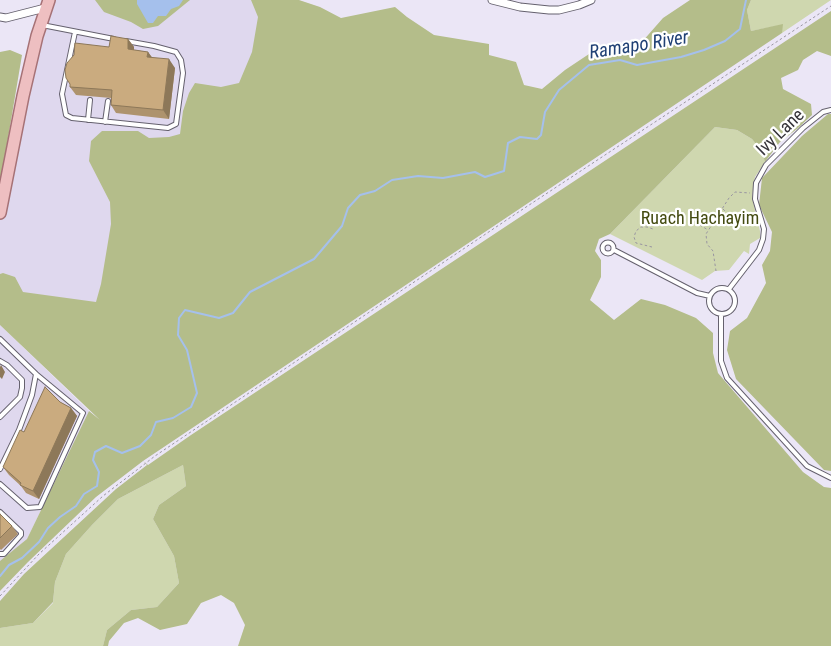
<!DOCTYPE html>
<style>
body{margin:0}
canvas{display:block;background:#ebe6f6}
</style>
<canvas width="831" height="646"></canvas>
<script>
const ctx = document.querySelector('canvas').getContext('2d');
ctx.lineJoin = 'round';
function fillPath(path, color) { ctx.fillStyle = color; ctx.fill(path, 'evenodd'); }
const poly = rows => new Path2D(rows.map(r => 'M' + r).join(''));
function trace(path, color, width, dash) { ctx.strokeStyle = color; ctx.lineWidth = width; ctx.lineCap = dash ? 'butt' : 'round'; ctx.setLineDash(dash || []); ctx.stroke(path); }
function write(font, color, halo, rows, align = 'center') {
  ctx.font = font + ' "Roboto Condensed",sans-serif'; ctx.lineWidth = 4.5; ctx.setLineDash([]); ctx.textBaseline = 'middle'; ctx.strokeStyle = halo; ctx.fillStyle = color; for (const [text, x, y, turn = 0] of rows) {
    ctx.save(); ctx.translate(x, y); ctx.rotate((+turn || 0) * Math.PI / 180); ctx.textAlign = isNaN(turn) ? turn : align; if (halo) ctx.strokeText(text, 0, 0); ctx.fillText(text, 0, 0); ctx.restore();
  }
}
fillPath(poly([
 [49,0,272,0,255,154,112,307,0,292,0,206],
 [0,325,89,411,27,539,0,563]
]), '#dfd8ee');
fillPath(poly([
 [751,0,831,0,782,33,782,25,751,31,747,10],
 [715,127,737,130,752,139,763,151,765,162,755,177,752,197,760,231,760,238,750,244,749,254,744,251,729,270,715,271,702,280,610,234],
 [183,465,186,486,159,505,153,519,174,556,179,583,157,607,131,610,107,630,103,646,0,646,0,628,33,623,53,603,55,582,66,554,92,525,118,499]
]), '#cfd7af');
fillPath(poly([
 [95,0,190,0,158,26,143,29,131,22,104,12],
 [251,0,299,0,320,7,341,18,395,7,407,17,434,35,489,44,489,55,516,62,524,85,542,89,565,70,595,50,641,43,663,18,690,0,751,0,747,10,751,31,783,24,782,33,143,461,148,465,191,435,831,11,831,56,817,51,803,60,798,70,781,78,783,89,811,104,812,115,797,129,780,142,765,162,762,151,752,139,737,130,715,127,610,234,599,239,595,251,601,260,601,277,590,300,614,320,641,299,665,305,696,318,713,333,713,353,718,373,803,472,824,487,831,488,831,646,238,646,245,625,234,603,221,595,201,603,187,624,160,630,138,618,124,623,109,641,108,646,103,646,107,630,131,610,157,607,179,583,174,556,153,519,159,505,186,486,183,465,118,499,92,525,66,554,55,582,53,602,33,623,0,628,0,601,24,574,116,489,147,465,143,461,96,497,28,562,0,591,0,561,27,539,89,411,100,420,0,325,0,274,3,273,15,277,23,292,96,302,101,284,111,224,110,202,89,161,91,141,102,131,138,131,149,138,169,137,180,134,183,111,189,93,195,83,221,87,239,83,252,52,258,17],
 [10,50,22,55,0,186,0,52],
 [828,114,831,114,831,471,824,470,736,379,727,350,730,331,747,318,766,283,762,265,770,251,772,232,759,205,762,178,802,136]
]), '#b4bd8a');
fillPath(poly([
 [137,0,183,0,179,6,171,9,166,16,158,16,153,23,148,23,137,4]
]), '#a5c0ec');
trace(poly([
 [0,576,9,565,22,558,39,542,48,528,60,517,76,506,84,494,97,486,99,472,93,460,95,452,106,446,122,453,140,446,151,435,156,422,173,418,191,407,197,393,187,350,178,335,179,318,185,310,219,318,233,313,250,292,314,259,342,226,348,208,360,195,375,191,392,180,418,176,443,178,475,172,485,177,504,171,508,143,520,137,537,139,541,135,545,112,559,90,589,65,620,60,637,65,681,57,704,50,725,41,740,29,746,0]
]), '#a5c0ec', 2);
const service = poly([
 [42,25,114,39],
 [75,32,62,94,66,115,72,118,168,128,176,124,183,73,181,60,176,52,154,46,126,41],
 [88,120,90,100],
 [105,122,108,101],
 '602.5 248a5.5 5.5 0 1 1 11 0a5.5 5.5 0 1 1-11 0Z',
 [614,250,697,293,710,296],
 '709 301a13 13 0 1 1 26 0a13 13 0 1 1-26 0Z',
 [729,289,759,250,763,239,764,229,755,199,756,183,766,165,803,128,823,112,831,110],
 [721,315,721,361,727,378,807,466,831,478],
 [0,339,36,374,83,413,40,507,27,508,0,484],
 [0,361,7,365,22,380,22,388,20,397,0,417],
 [0,469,19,430,32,395,36,374],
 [0,512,21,532,21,535,4,554,0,554]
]);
const minor = poly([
 [492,0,520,7,549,10,559,10,579,5,591,0],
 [0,17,6,18,45,8]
]);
const primary = poly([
 [0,213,23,96,37,36,49,0]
]);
trace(service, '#65616e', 6);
trace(minor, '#65616e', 9);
trace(primary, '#a67276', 14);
trace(poly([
 [723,209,726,212],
 [700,225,708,230],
 [652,247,636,243,634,237,636,231,641,227,647,227,653,229],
 [716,271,713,251,707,244,706,234,729,198,735,192,750,193],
 [0,596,39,554,103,496,155,456,514,215,831,6]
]), '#9995a1', 1, [2.5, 2.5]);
trace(service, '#fff', 4);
trace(minor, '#fff', 7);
trace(primary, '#eebfc1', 11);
fillPath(poly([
 [128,39,134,47,134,50,148,52,152,58,175,68,169,119,116,113,111,105,111,98,76,95,70,87,109,47],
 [60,402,71,408,77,416,39,499,26,493,21,486,9,475,3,467,24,432],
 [0,514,12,526,18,534,1,550,0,549]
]), '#ae936d');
fillPath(poly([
 [128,39,134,47,134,58,128,49],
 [148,52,154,60,147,57],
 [169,59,175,68,169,119,163,110],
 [1,365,5,372,2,379,0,377,0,367],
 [71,408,77,416,39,499,33,491]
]), '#8d7859');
const building = poly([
 [111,36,128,39,128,49,148,52,147,57,169,59,163,110,111,105,112,90,70,87,70,84,66,78,65,70,67,63,74,55,75,43,109,47,111,36],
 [45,387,60,402,71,408,33,491,20,485,21,483,3,467,20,430,24,432,45,387],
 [0,514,12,526,0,538,0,514]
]);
fillPath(building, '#caab7f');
trace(building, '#8d7859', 1);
write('18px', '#36343a', '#fff', [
 ["Ivy Lane",781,133,-44]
]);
write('18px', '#444b11', '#fff', [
 ["Ruach Hachayim",700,219]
]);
write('italic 19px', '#204075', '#fff', [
 ["Ramapo River",639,46,-9]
]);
</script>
